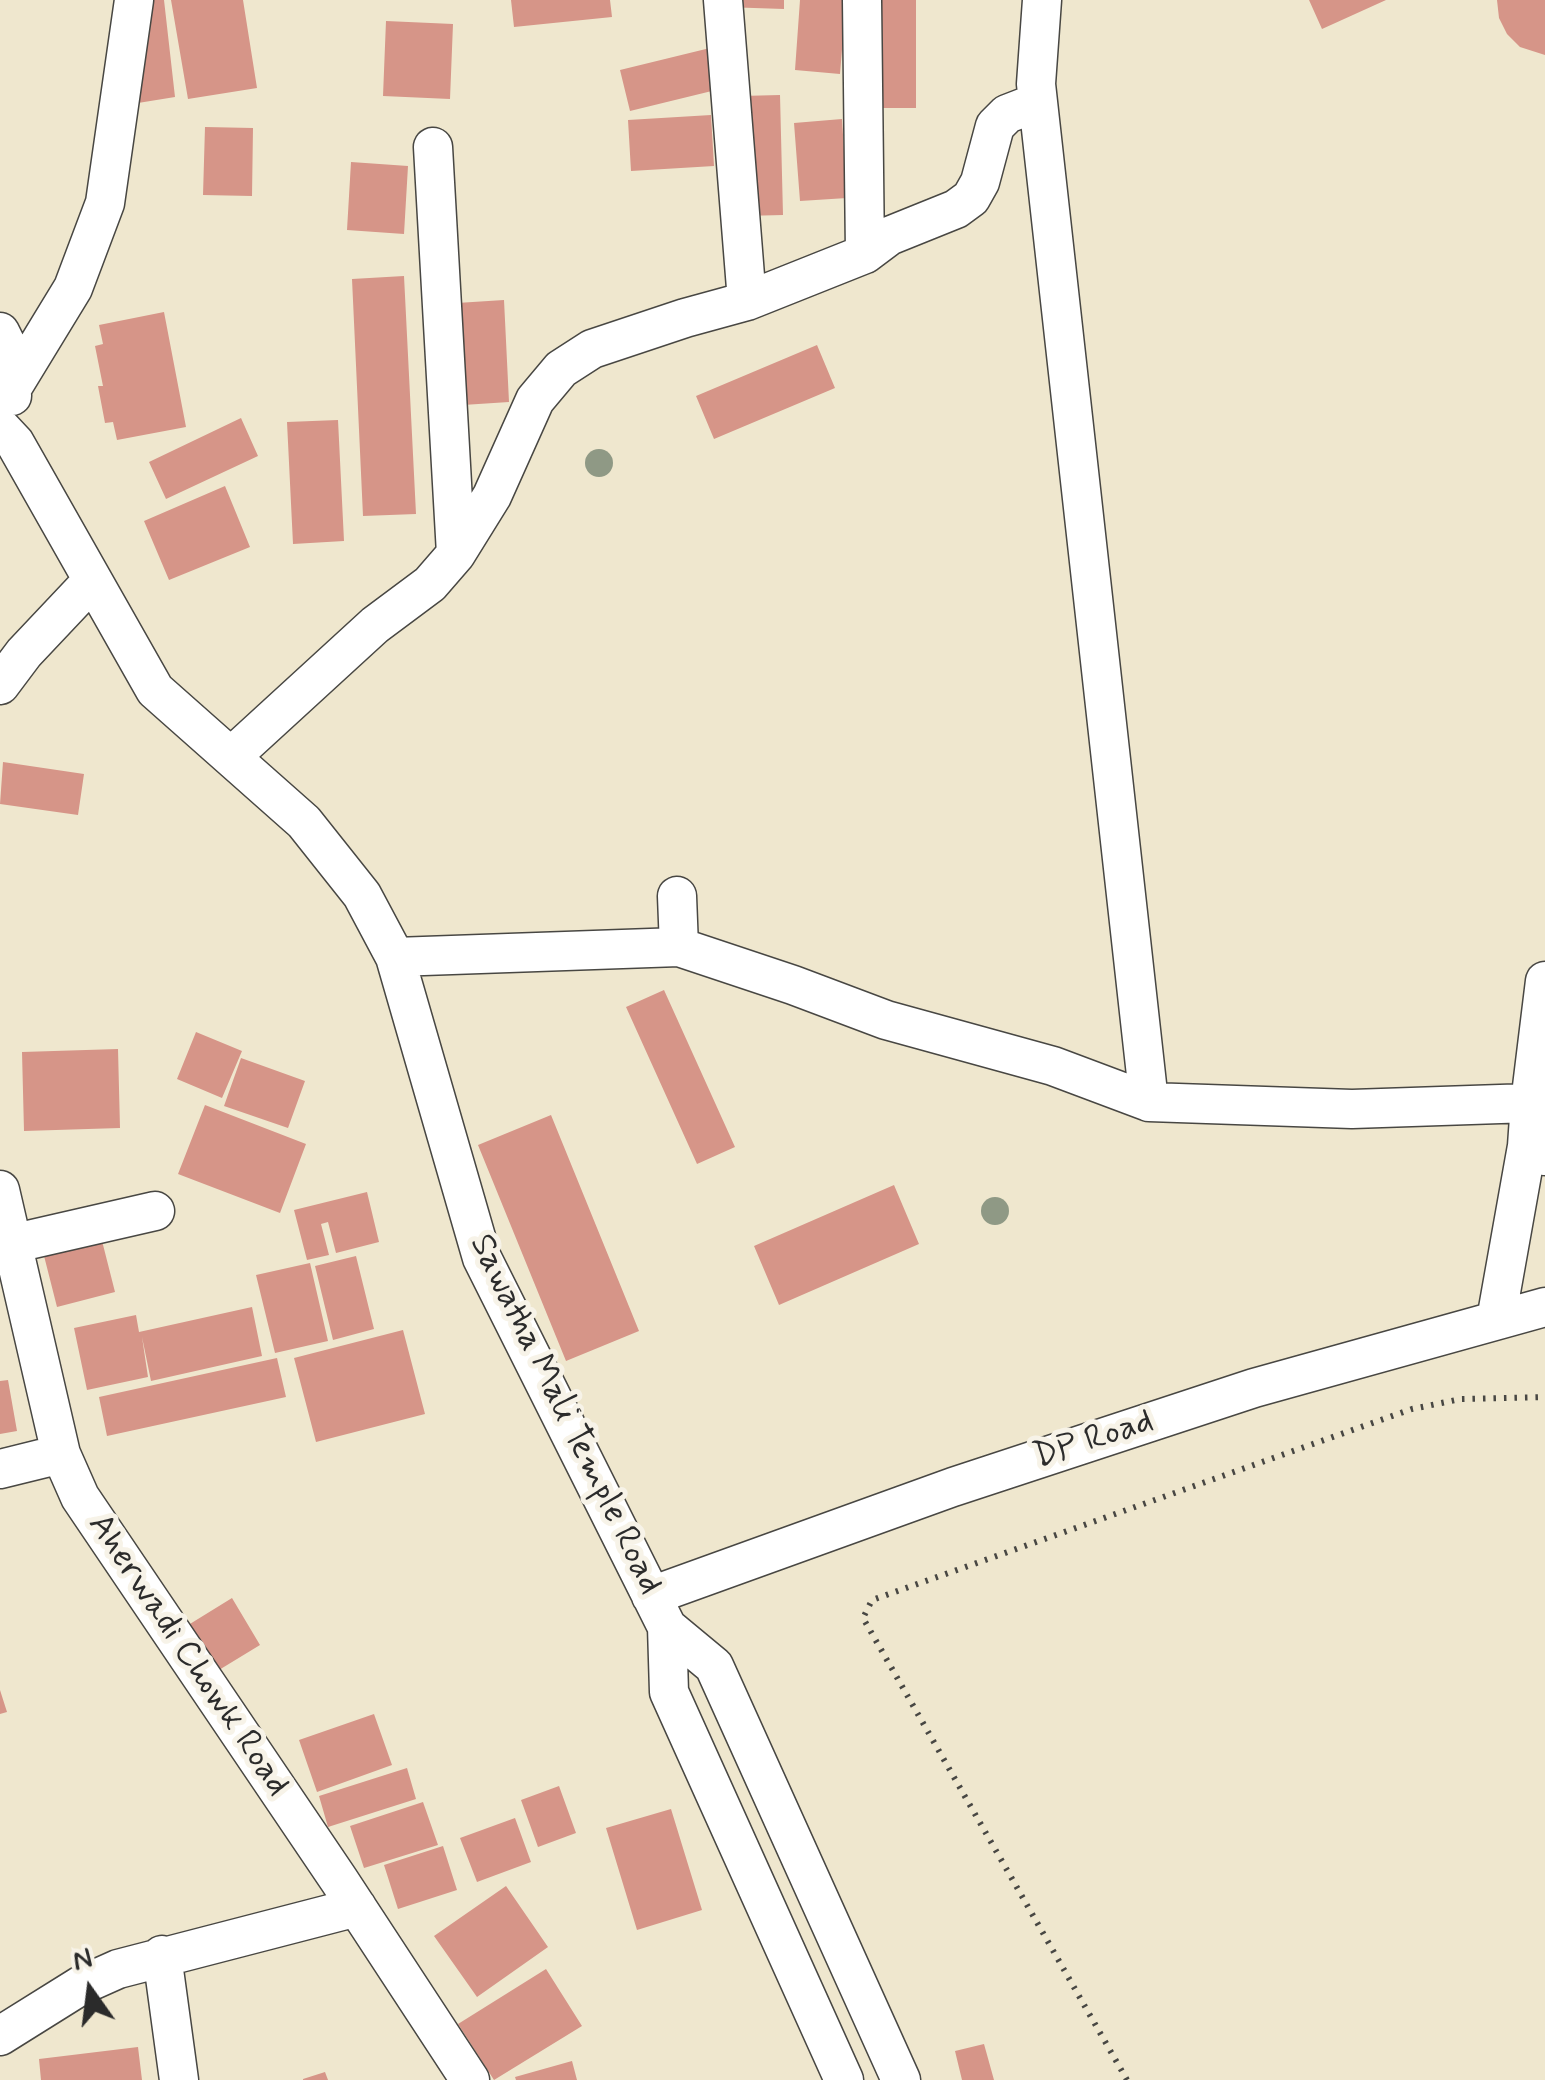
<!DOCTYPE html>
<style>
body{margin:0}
#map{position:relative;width:1545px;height:2080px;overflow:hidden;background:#efe7ce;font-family:Mynerve,sans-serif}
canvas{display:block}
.north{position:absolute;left:40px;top:1940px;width:100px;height:100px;-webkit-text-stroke:8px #f7f3e8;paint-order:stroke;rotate:346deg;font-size:28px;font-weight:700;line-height:40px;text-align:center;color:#2b2b2b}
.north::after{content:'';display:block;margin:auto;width:35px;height:45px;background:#2b2b2b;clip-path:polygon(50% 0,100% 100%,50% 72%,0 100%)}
</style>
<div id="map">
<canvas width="1545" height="2080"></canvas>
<div class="north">N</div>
</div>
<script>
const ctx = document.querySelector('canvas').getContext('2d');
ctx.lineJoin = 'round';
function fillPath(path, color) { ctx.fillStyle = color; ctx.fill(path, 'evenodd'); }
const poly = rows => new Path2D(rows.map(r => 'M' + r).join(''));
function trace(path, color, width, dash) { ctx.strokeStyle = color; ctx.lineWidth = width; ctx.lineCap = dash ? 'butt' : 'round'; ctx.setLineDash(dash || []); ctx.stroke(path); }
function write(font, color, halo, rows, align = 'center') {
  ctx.font = font + ' Mynerve,sans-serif'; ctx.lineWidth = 10; ctx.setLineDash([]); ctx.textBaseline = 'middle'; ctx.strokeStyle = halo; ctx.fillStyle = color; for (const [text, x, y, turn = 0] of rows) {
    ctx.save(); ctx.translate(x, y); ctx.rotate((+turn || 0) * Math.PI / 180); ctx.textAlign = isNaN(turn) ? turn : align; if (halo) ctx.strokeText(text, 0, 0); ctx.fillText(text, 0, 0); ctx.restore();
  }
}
fillPath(poly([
 [142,0,164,0,175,97,138,103],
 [171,0,243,0,257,88,188,99],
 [511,0,610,0,612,17,514,27],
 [724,0,784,0,784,9,724,7],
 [800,0,846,0,840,74,795,70],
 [865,0,916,0,916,108,865,108],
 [1309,0,1386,0,1322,29],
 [1497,0,1545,0,1545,55,1520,47,1507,34,1499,18],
 [386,21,453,24,450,99,383,96],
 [710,48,720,89,630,111,620,70],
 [780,95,783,215,743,216,741,96],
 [711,115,714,166,631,171,628,120],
 [842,119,847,198,800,201,794,123],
 [205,127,253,128,252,196,203,195],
 [351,162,408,166,404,234,347,230],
 [404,276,416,514,363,516,352,279],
 [504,300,509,402,463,405,457,303],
 [164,312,186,427,117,440,113,422,105,423,98,386,103,386,95,346,103,344,99,325],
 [817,345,835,388,714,439,696,396],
 [241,418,258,456,166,499,149,462],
 [338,420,344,541,293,544,287,422],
 [225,486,250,547,169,580,144,521],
 [3,762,84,774,78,815,0,804],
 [664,990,735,1147,697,1164,626,1007],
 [196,1032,242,1051,222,1098,177,1079],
 [118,1049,120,1128,24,1131,22,1052],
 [241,1058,305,1081,288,1128,224,1106],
 [205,1105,306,1144,280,1213,178,1174],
 [551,1115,639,1331,566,1361,478,1145],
 [894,1185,919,1244,779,1305,754,1246],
 [367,1192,379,1242,336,1253,328,1222,321,1224,329,1255,307,1260,294,1210],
 [99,1229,115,1292,57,1307,41,1244],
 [356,1256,374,1329,333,1340,315,1266],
 [310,1263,328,1341,275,1353,256,1275],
 [252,1307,262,1356,151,1381,142,1337,148,1377,87,1390,74,1328,136,1315,139,1332],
 [403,1330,425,1414,316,1442,294,1358],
 [277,1358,286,1397,107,1436,99,1397],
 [8,1380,17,1431,0,1434,0,1381],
 [232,1598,260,1645,214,1673,185,1627],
 [0,1690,7,1712,0,1714],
 [374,1714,392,1765,317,1792,299,1740],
 [407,1768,416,1799,328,1827,319,1796],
 [559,1786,576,1833,538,1847,521,1800],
 [423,1802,438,1845,364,1868,350,1826],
 [671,1809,702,1910,637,1930,606,1828],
 [515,1818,531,1862,477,1882,460,1838],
 [443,1846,457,1890,398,1909,384,1865],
 [506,1886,548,1947,477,1997,434,1936],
 [546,1969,582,2026,494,2080,458,2024],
 [984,2044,994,2080,962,2080,955,2051],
 [138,2047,142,2080,41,2080,39,2059],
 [572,2061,577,2080,516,2080,515,2077],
 [325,2072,328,2080,303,2080,303,2079]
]), '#d69588');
const minor = poly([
 [723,0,747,301],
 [1042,0,1036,84,1149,1102,1352,1109,1530,1103,1527,1146,1545,1156],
 [433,147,456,554],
 [865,254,889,236,956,209,971,198,980,182,995,126,1007,114,1038,102],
 [0,332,10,352,12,396],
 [12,388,73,288,105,203,134,0],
 [0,427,15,443,155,690,304,822,362,895,395,957,482,1258,667,1627,714,1666,901,2080],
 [0,685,24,653,91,582],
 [232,756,375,625,430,584,456,554,492,496,535,400,561,369,592,349,685,318,747,301,865,254,862,0],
 [677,896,679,947],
 [395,957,679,947,793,985,886,1020,1053,1066,1149,1102],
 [1530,1103,1545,981],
 [0,1190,61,1454,80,1497,339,1880,470,2080],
 [11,1244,155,1211],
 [1496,1320,1527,1146],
 [0,1469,61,1454],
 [651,1596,953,1487,1254,1388,1545,1307],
 [667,1627,669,1692,844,2080],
 [162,1955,179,2080],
 [0,2036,80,1986,118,1969,357,1907]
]);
trace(minor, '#484743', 41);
trace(poly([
 [1127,2080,863,1618,872,1600,1412,1409,1461,1399,1545,1397]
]), '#484743', 6, [2.5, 8]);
trace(minor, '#fff', 38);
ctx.fillStyle = '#8f9985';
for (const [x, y] of [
 [599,463],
 [995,1211]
]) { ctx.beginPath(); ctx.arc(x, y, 14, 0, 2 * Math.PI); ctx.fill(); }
write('35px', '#2b2b2b', '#f7f3e8', [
 ["Sawatha Mali Temple Road",564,1415,64],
 ["DP Road",1094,1441,-18],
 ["Aherwadi Chowk Road",187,1656,56]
]);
</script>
